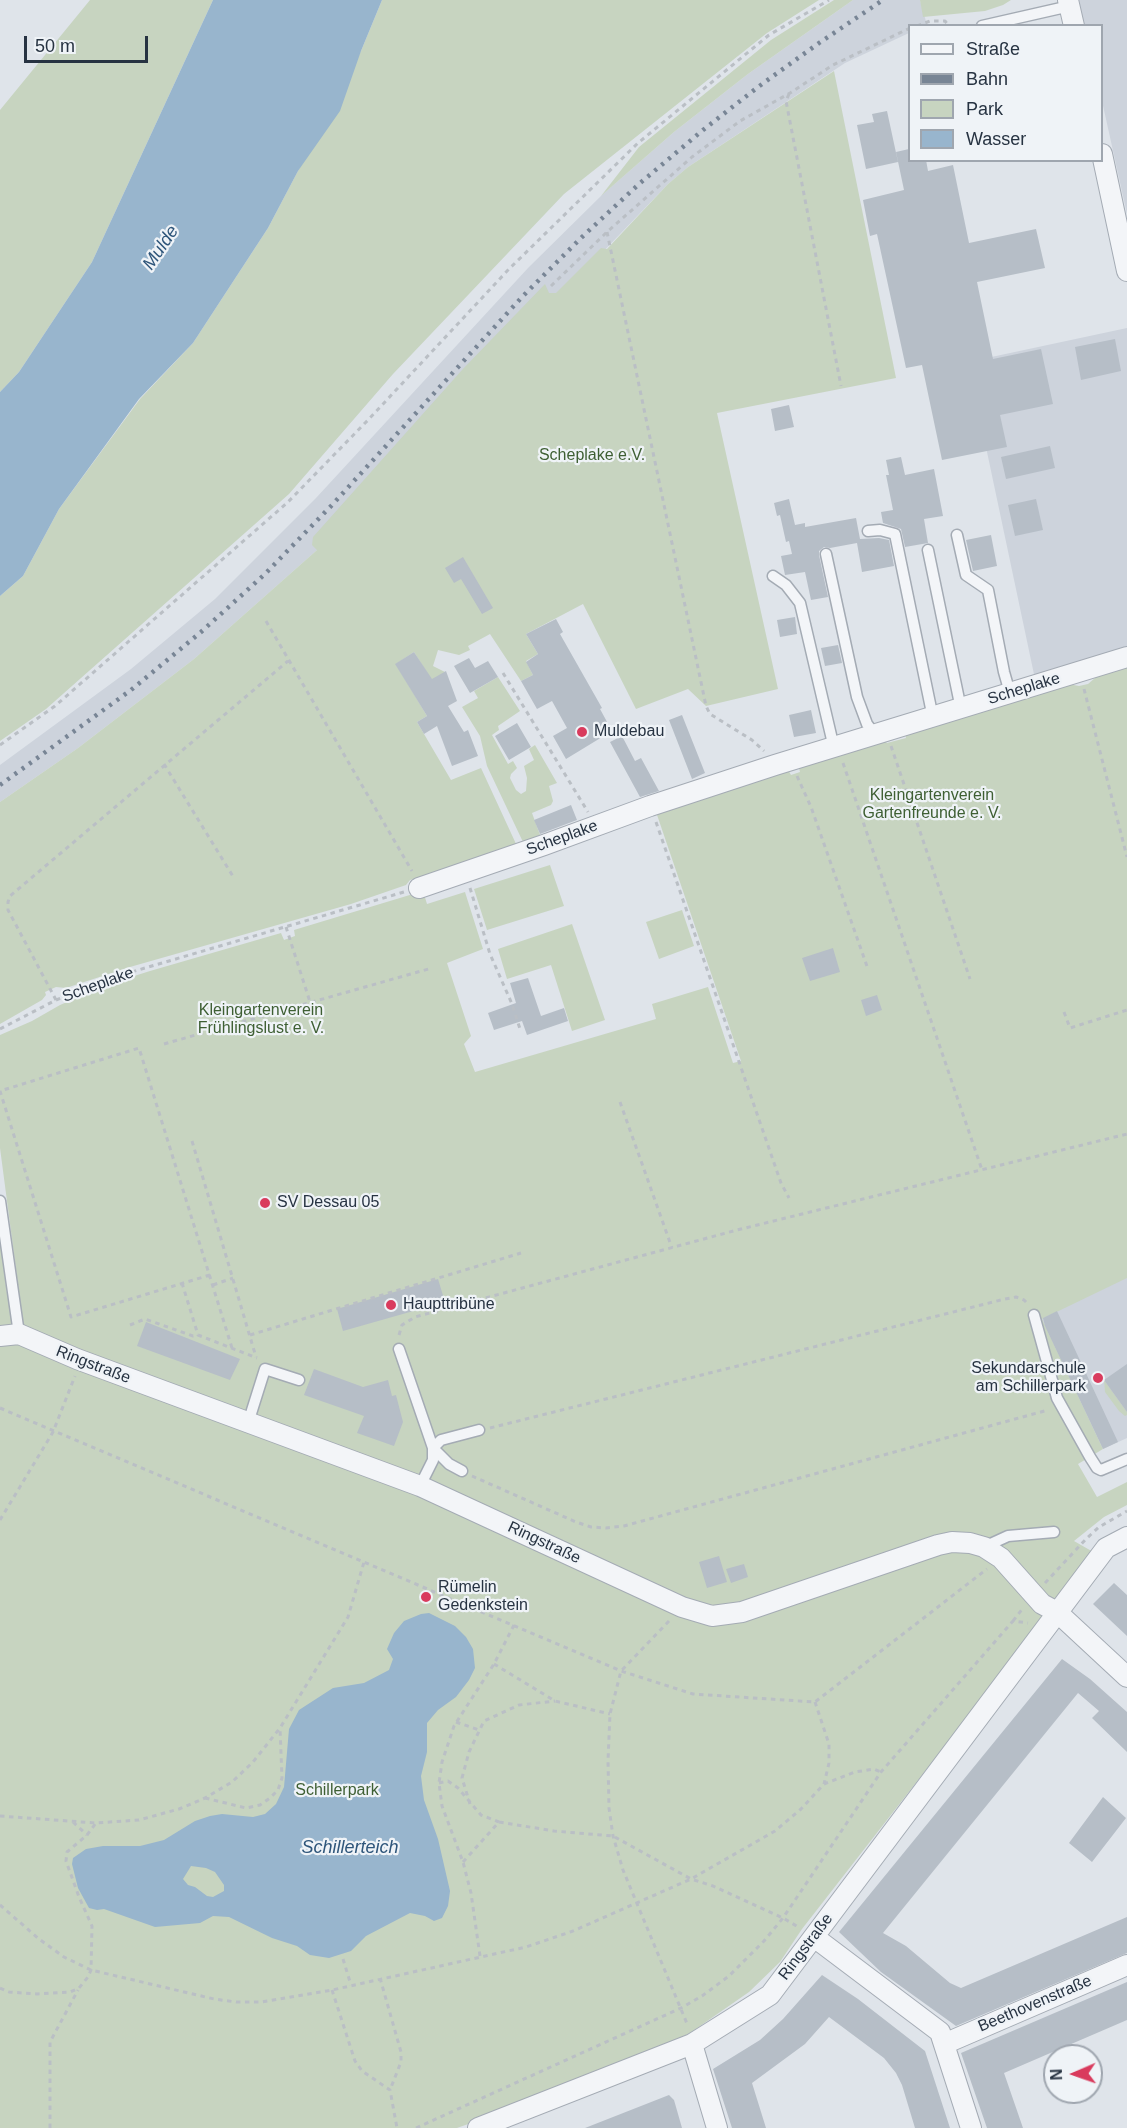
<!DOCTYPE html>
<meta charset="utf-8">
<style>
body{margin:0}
#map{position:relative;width:1127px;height:2128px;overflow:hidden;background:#dfe4ea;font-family:Helvetica,sans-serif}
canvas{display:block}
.legend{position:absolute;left:908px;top:24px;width:195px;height:138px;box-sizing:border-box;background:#eff3f7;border:2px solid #9fa6af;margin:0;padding:8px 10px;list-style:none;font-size:18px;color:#273342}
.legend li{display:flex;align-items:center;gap:12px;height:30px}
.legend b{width:30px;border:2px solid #9fa6af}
.north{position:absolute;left:1043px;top:2044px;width:60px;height:60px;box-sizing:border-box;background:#eff3f7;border:2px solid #9fa6af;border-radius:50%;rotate:268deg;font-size:16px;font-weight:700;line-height:24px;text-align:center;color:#273342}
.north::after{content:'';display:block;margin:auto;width:21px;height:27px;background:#d93b5d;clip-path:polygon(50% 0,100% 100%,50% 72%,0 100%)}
.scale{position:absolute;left:24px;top:36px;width:124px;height:27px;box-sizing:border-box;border:3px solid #273342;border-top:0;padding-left:8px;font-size:18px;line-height:21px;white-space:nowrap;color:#273342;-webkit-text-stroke:4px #eff3f7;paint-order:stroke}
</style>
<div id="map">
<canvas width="1127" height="2128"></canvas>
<ul class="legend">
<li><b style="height:8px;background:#f3f5f8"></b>Straße</li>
<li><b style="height:8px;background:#788595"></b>Bahn</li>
<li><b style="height:16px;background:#c7d4c0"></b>Park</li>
<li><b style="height:16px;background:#98b5cd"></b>Wasser</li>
</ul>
<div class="north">N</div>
<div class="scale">50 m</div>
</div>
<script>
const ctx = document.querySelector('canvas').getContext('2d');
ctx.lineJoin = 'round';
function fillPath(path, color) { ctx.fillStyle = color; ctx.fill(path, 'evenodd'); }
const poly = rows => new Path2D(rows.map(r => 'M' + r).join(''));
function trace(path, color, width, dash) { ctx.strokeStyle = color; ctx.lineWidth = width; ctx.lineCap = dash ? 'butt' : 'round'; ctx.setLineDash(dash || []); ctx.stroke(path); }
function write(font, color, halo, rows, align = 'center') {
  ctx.font = font + ' Helvetica,sans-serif'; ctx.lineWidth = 4.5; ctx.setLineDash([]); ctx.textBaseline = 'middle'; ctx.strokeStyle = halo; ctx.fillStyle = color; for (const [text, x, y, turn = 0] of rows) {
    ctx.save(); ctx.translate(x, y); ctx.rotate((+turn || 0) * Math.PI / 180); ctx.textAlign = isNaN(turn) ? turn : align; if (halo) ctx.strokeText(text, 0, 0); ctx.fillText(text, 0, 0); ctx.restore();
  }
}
fillPath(poly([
 [853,0,920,0,927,25,910,26,909,33,845,63,688,167,668,184,317,550,194,659,78,748,0,802,0,765,131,669,215,599,316,498,528,268,602,195,674,132,748,74],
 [1079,0,1127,0,1127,214,1102,101,1102,26,1084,25],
 [1127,328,1127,649,1035,679,968,362],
 [1127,1213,1127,1438,1103,1449,1041,1319,1057,1312]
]), '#cdd3dc');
fillPath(poly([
 [90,0,213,0,92,262,19,372,0,392,0,110],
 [382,0,819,0,767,33,564,194,393,374,289,494,46,709,0,741,0,596,23,576,59,509,140,399,193,343,268,228,361,51],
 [834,0,853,0,748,74,674,132,601,196,639,147,771,40],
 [920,0,1011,0,1003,5,985,11,923,17],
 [834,71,896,378,717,413,778,689,706,706,688,689,636,709,583,604,526,634,538,654,526,661,533,675,521,681,490,634,468,646,470,650,459,655,438,650,433,666,445,672,434,684,414,652,396,664,427,716,417,722,451,780,481,768,517,846,410,880,406,885,351,904,130,967,66,988,56,987,45,992,46,995,42,1000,0,1024,0,802,78,748,194,659,317,550,312,545,313,537,462,370,545,284,549,293,556,293,601,248,607,249,668,184,688,167],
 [1127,666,1127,1278,1042,1319,1103,1449,1078,1464,1097,1497,1127,1482,1127,1505,1104,1517,1074,1541,1095,1553,802,1929,780,1962,749,1992,690,2033,635,2060,567,2089,457,2128,0,2128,0,1239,7,1294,19,1292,0,1148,0,1035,32,1021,60,1005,109,984,150,971,281,933,284,940,295,936,294,930,423,891,427,904,465,892,483,949,447,963,471,1036,464,1044,475,1072,656,1019,652,1004,708,987,733,1063,741,1061,655,809,787,768,791,775,800,772,799,768,801,767,883,739,887,743,906,738,905,732,1068,684,1079,686,1088,684,1102,672],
 [498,677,520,711,498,726,499,730,492,735,508,764,513,761,517,768,511,774,510,778,516,790,521,794,526,791,527,778,524,766,534,760,529,749,535,745,557,783,549,786,553,801,551,805,532,813,540,835,523,842,487,766,480,736,462,707,478,698,474,691],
 [550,865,564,906,487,930,474,889],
 [682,910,694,946,659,959,646,922],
 [572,924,605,1020,572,1031,551,965,507,979,498,949],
 [1104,1380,1127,1412,1127,1415,1125,1416,1119,1411,1105,1392]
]), '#c7d4c0');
fillPath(poly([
 [213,0,382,0,361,51,340,111,298,171,268,228,193,343,139,399,59,509,23,576,0,596,0,392,19,372,92,262],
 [429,1613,455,1626,466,1637,473,1649,475,1668,469,1680,456,1697,438,1710,427,1723,427,1752,421,1776,424,1800,438,1839,450,1891,448,1906,442,1918,434,1921,425,1916,410,1913,366,1936,351,1951,329,1958,310,1955,297,1946,272,1938,229,1917,213,1916,200,1923,155,1927,104,1909,97,1910,89,1908,78,1888,72,1864,73,1858,86,1849,103,1846,140,1846,164,1840,195,1821,210,1816,222,1814,253,1817,265,1814,276,1804,284,1787,289,1729,299,1710,333,1688,364,1683,389,1670,393,1659,387,1649,394,1633,404,1621,421,1614],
 [191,1866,206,1868,215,1872,224,1885,224,1891,213,1897,207,1896,195,1887,188,1885,183,1879]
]), '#98b5cd');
fillPath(poly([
 [887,111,898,162,866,169,857,125,874,122,872,114],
 [909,149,909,160,926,160,928,171,953,165,969,243,1036,229,1045,268,977,282,993,359,1041,349,1053,404,1000,415,1007,447,942,460,922,365,906,368,877,234,870,236,863,200,904,190,896,152],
 [1115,339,1121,371,1081,380,1075,347],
 [789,405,794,427,775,431,771,409],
 [1050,446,1055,468,1006,479,1001,457],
 [901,457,905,475,934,469,943,516,924,519,928,543,905,547,901,529,883,523,881,512,893,510,886,475,889,475,886,460],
 [789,499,795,525,805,523,805,527,856,518,860,539,879,538,889,540,894,566,862,572,857,543,830,548,824,547,819,551,819,555,828,597,811,600,805,572,785,575,781,556,792,554,789,541,786,542,780,515,777,516,774,503],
 [1036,499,1043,530,1015,536,1008,505],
 [991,535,997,566,973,571,966,540],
 [463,557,493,608,482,614,461,579,454,583,445,568],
 [795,617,797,634,780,637,777,620],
 [556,619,563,632,560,634,602,708,600,709,612,731,566,759,553,736,567,728,552,701,537,709,521,681,533,675,526,662,538,654,526,634],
 [838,645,842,663,825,666,821,648],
 [414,652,432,679,446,671,457,701,448,706,464,732,468,730,478,756,452,766,437,726,424,734,417,722,427,716,395,664],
 [469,658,475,668,488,661,498,677,470,693,454,666],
 [811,710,816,733,794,737,789,715],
 [682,715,705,773,692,779,669,720],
 [517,723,531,747,509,760,495,736],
 [622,736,635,761,641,758,659,791,640,797,610,742],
 [571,805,577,820,540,834,534,820],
 [833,948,840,972,810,981,802,958],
 [528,978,541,1016,564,1008,568,1021,527,1035,522,1021,494,1030,488,1013,516,1003,510,983],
 [877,995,882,1010,866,1016,861,1000],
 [438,1279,445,1302,343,1331,337,1309],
 [1057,1311,1118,1442,1103,1449,1045,1326,1043,1318],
 [146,1322,240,1359,230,1380,137,1346],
 [1127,1364,1127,1412,1104,1380],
 [314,1369,363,1387,388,1380,392,1396,396,1395,403,1422,394,1446,357,1433,364,1416,304,1395],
 [719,1556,727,1582,707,1588,699,1562],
 [744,1564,748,1577,731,1583,726,1569],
 [1114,1583,1127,1595,1127,1636,1093,1604],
 [1062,1659,1090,1679,1127,1712,1127,1752,1092,1718,1099,1711,1078,1693,883,1933,906,1946,950,1983,961,1988,1127,1917,1127,1953,956,2026,881,1972,839,1932],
 [1103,1797,1126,1818,1092,1862,1069,1843],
 [822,1975,858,1999,925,2051,950,2128,915,2128,902,2085,896,2073,884,2058,829,2017,805,2044,752,2083,766,2128,732,2128,713,2069,760,2040,783,2019],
 [1127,1982,1127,2020,1004,2073,1023,2128,987,2128,961,2053],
 [669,2095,674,2100,682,2128,585,2128]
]), '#b6bec7');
const service = poly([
 [982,26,1070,6],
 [868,531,880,530,895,534,933,718],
 [957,535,966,575,988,590,1004,672,1010,693],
 [928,550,961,709],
 [826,554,857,697,867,724,876,736],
 [773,576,786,585,800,603,834,748],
 [0,1201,19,1334],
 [1034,1315,1057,1398,1090,1457,1097,1468,1101,1470,1127,1459],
 [399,1349,433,1448,433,1460,420,1486],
 [248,1423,265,1369,299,1380],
 [462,1471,449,1464,433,1448,441,1440,479,1430],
 [984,1547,1008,1536,1054,1532]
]);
const minor = poly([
 [1068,0,1074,26],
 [1102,154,1127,271],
 [419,888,544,845,650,806,775,765,1127,657],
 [0,1336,19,1334,77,1359,420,1486,682,1607,712,1616,742,1612,938,1545,952,1542,970,1543,984,1547,1001,1558,1042,1604,1057,1612,1127,1677],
 [814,1937,940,2032,971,2128],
 [692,2044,717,2128],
 [944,2044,1127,1965],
 [478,2128,692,2044,770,1995,1106,1548,1127,1537]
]);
trace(service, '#a4abb4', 13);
trace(minor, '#a4abb4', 22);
trace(poly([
 [917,26,930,21,945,21,949,26],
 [789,94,786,101,841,386],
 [607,232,706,706,710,714,752,740,764,751],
 [551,286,607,232,692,157,740,121,790,93,833,65,910,28],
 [266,621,412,871],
 [503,673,588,812],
 [1084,689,1127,857],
 [0,745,55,706,288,502,369,419,509,269,638,143,769,35,829,0],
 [891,746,970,979],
 [843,763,982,1170],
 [164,764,234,878],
 [797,776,811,807,868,969],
 [656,822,781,1183,789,1198],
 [470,888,490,954,512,1004,521,1032],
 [286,927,310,1002],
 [56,1000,8,910,8,902,10,896,288,661],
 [1064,1012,1070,1028,1127,1010],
 [0,1029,56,1000,128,973,404,892],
 [164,1044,432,968],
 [620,1102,672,1248],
 [192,1141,256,1357],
 [210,1275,71,1317,0,1091,139,1048,232,1348],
 [182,1283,198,1335,257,1358],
 [213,1285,233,1278],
 [130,1325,145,1319,193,1336,198,1335],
 [250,1335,521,1253],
 [399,1335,402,1325,415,1317,737,1230,1127,1134],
 [0,1408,621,1671,693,1694,815,1702,987,1569],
 [490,1428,1005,1299,1016,1297,1024,1300,1029,1305],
 [472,1476,576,1522,591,1527,606,1528,624,1526,1048,1410],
 [0,1520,53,1432,75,1376],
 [1045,1583,1086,1539,1099,1527,1127,1511],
 [669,1621,621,1671,610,1714,608,1761,609,1808,613,1836,623,1870,688,2026],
 [1013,1621,1023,1608],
 [494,1664,555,1701,610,1714],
 [815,1702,829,1744,829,1763,824,1784],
 [456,1722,479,1730],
 [439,1783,448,1781,458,1788,481,1815,499,1822],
 [205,1798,246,1808,260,1805,270,1798,278,1790,282,1778,280,1728],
 [470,1804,462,1778,469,1752,484,1721,519,1705,555,1701],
 [0,1816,96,1823,139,1820,179,1809,205,1798,232,1782,253,1762,280,1728,348,1617,364,1562],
 [73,1822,87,1835],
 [463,1862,499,1822,554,1831,613,1836,691,1879,713,1886,783,1918,800,1928],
 [0,1905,39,1939,64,1957,91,1970,214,1999,236,2002,262,2002,332,1990,526,1947,573,1931,691,1879,775,1831,801,1809,824,1784,855,1772,874,1769,881,1772],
 [480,1956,471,1893,463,1862,442,1806,439,1783,442,1762,454,1726,494,1664,514,1625],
 [343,1959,351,1985],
 [380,1978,401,2052,401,2062,390,2090],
 [0,1988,9,1992,37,1994,70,1992,79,1988,88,1977,91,1970,92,1926,79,1897,66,1861,67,1852,87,1835,96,1823],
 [332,1990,355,2061,362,2071,390,2090,397,2128],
 [50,2128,50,2042,78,1990],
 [416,2128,681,2008,702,1996,729,1976,764,1941,783,1918,881,1772,1013,1621,1028,1623]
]), '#babfc5', 3, [4.5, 4.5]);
trace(service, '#f3f5f8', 10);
trace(minor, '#f3f5f8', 20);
trace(poly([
 [0,785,131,690,201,632,265,574,332,505,522,297,582,237,639,184,703,130,758,87,819,43,883,0]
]), '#788595', 4.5, [3, 6]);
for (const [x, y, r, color] of [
 [582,732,6,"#d93b5d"],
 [265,1203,6,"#d93b5d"],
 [391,1305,6,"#d93b5d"],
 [1098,1378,6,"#d93b5d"],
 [426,1597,6,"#d93b5d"]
]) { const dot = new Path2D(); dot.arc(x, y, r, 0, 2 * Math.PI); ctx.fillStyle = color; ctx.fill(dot); trace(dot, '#eff3f7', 2); }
write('16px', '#3e5f33', '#eff3f7', [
 ["Scheplake e.V.",592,456],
 ["Kleingartenverein",932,796],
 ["Gartenfreunde e. V.",932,814],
 ["Kleingartenverein",261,1011],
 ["Frühlingslust e. V.",261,1029],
 ["Schillerpark",337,1791]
]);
write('16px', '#273342', '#eff3f7', [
 ["Scheplake",1024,689,-17],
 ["Scheplake",562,838,-20],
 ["Scheplake",98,985,-20],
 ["Ringstraße",93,1365,21],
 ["Ringstraße",544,1543,25],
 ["Ringstraße",806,1947,-53],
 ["Beethovenstraße",1035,2004,-23]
]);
write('16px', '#273342', '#eff3f7', [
 ["Muldebau",594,732],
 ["SV Dessau 05",277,1203],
 ["Haupttribüne",403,1305],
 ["Sekundarschule",1086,1369,"right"],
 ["am Schillerpark",1086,1387,"right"],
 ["Rümelin",438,1588],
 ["Gedenkstein",438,1606]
], 'left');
write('italic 18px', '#2e557a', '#eff3f7', [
 ["Mulde",161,248,-56],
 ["Schillerteich",350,1848]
]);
</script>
